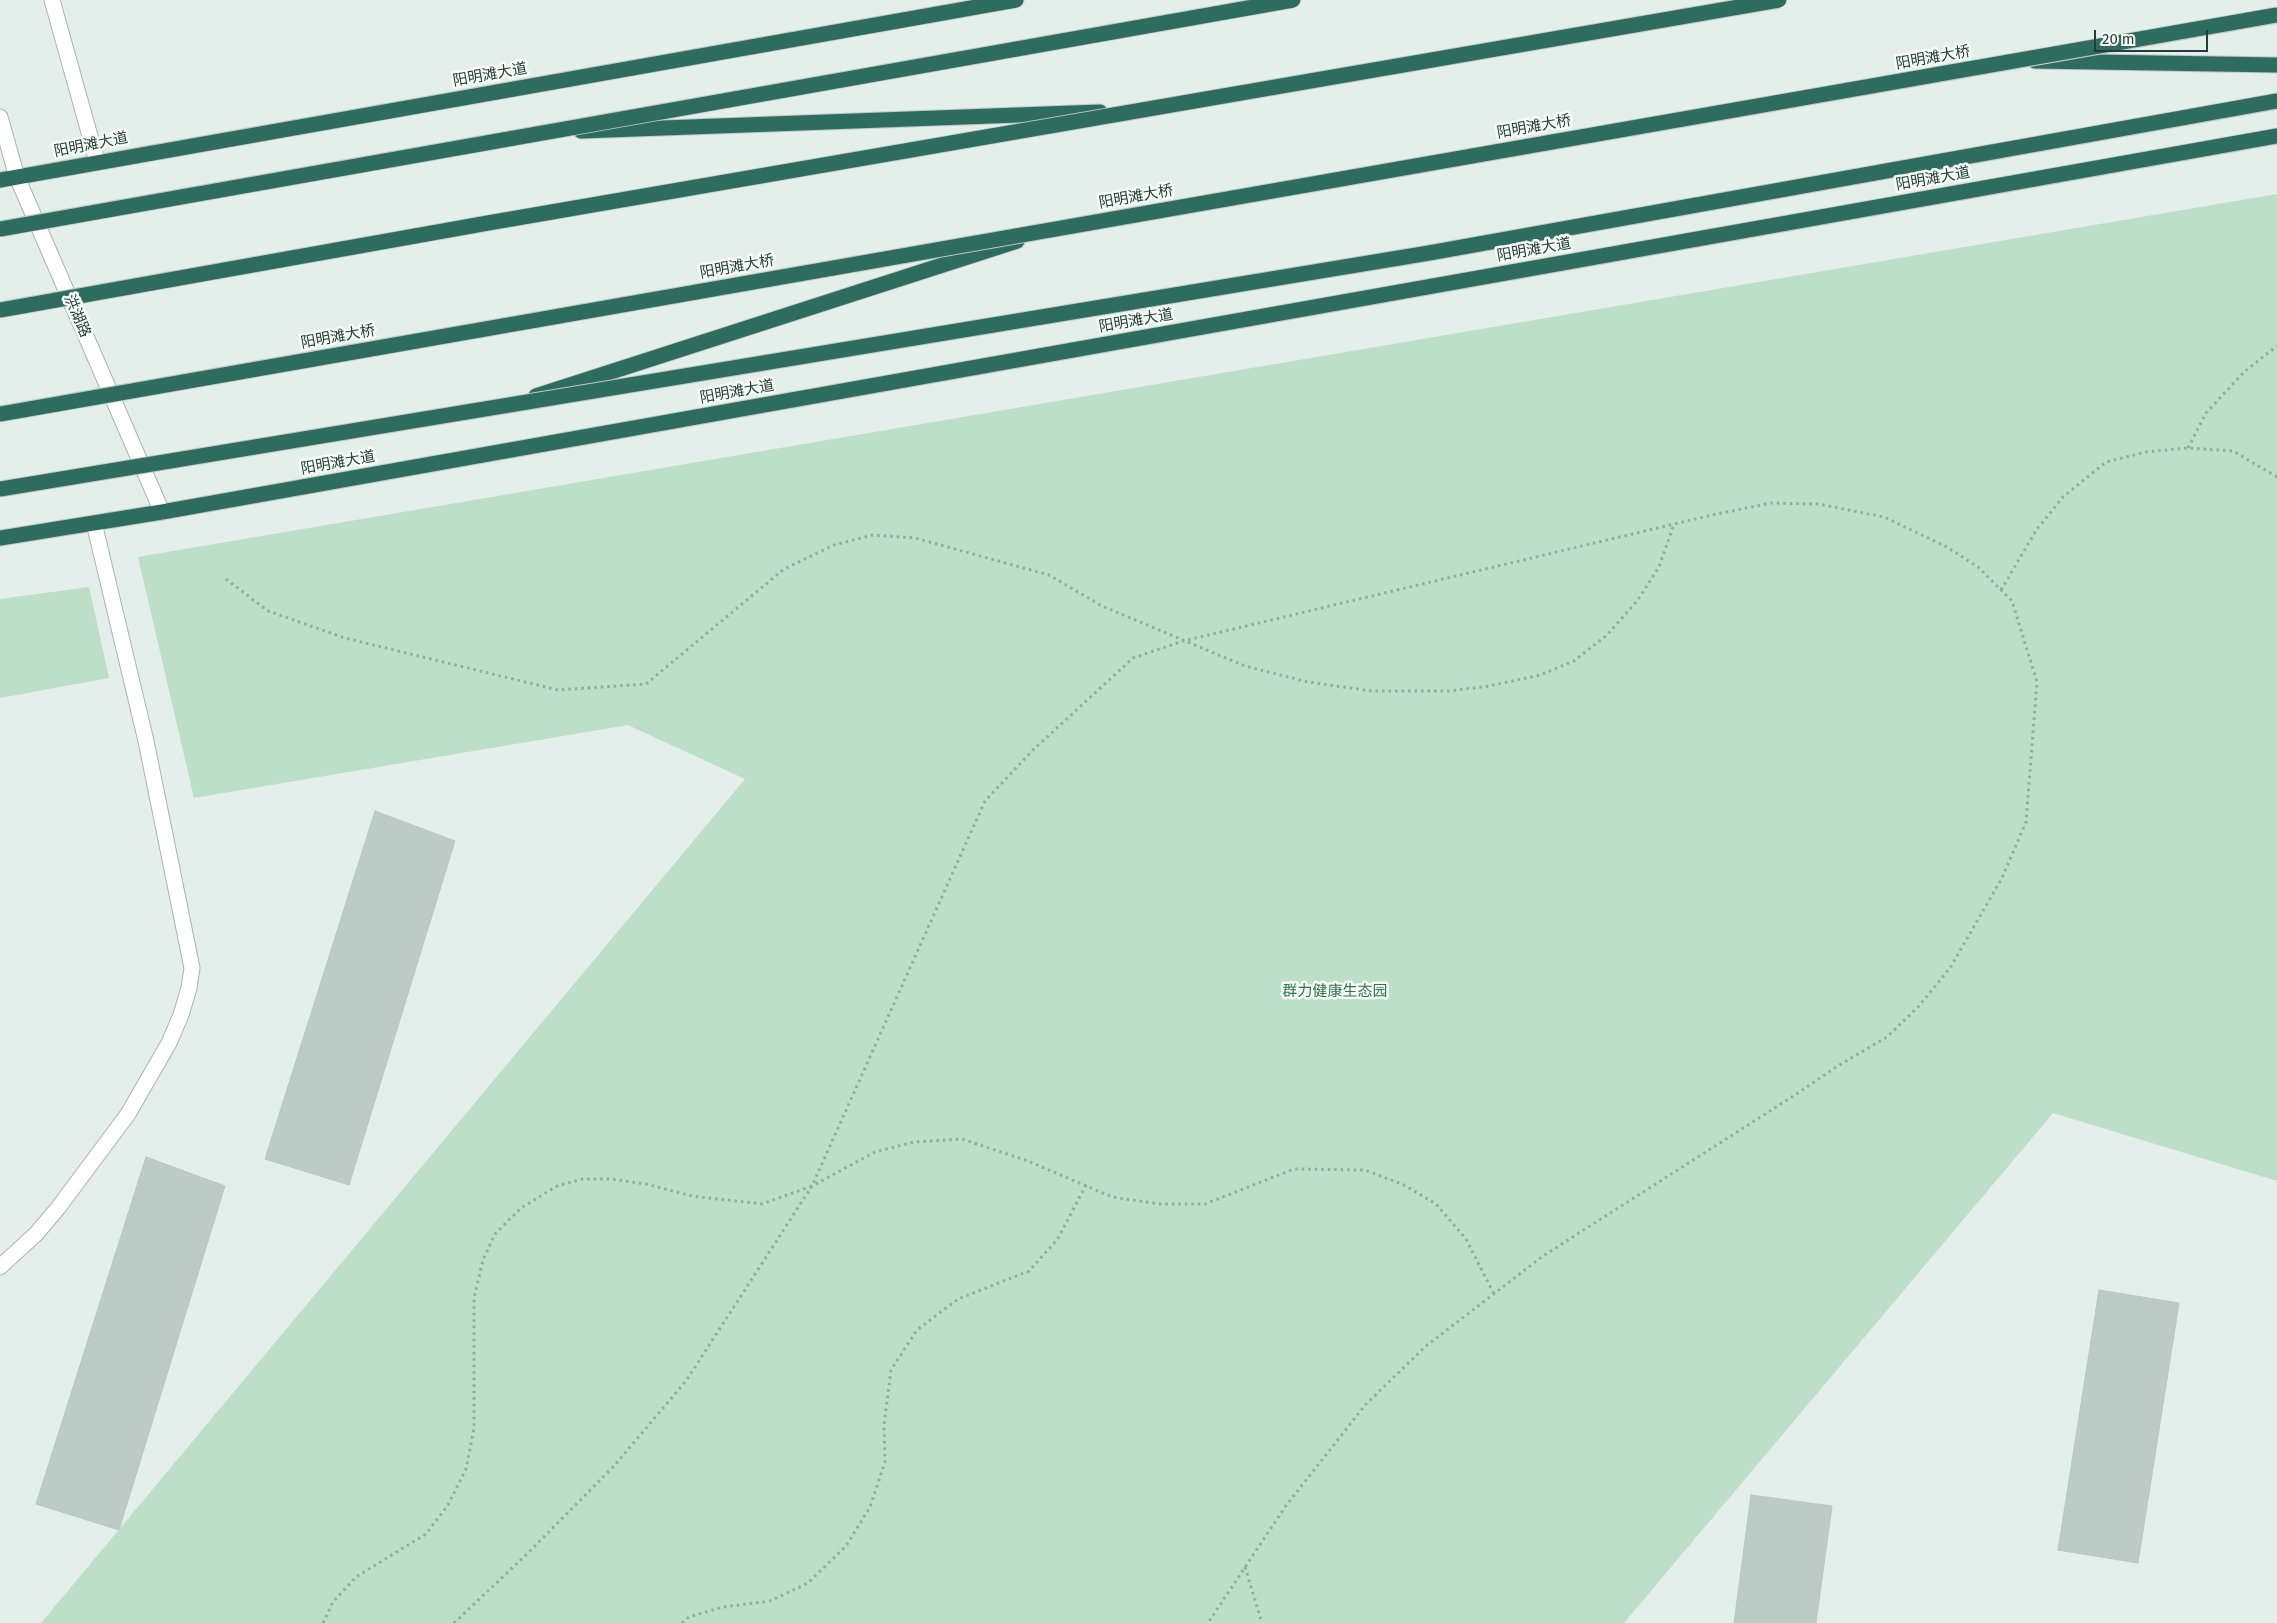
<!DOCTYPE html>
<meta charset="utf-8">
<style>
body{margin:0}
#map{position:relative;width:2277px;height:1623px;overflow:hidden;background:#e4eeea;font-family:"Fira Sans",sans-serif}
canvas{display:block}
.scale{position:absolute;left:2094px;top:30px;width:114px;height:22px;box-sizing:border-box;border:2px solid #233f38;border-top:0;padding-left:6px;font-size:15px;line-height:18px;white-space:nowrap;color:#233f38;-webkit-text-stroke:4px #f5faf7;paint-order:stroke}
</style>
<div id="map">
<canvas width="2277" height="1623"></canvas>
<div class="scale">20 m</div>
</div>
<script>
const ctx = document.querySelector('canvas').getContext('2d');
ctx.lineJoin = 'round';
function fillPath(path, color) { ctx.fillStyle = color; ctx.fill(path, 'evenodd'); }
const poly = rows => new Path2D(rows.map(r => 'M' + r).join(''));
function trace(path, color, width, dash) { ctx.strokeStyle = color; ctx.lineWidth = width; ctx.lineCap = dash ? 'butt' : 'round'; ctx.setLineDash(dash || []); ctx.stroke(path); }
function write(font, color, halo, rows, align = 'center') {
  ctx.font = font + ' "Fira Sans","Noto Sans SC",sans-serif'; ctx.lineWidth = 5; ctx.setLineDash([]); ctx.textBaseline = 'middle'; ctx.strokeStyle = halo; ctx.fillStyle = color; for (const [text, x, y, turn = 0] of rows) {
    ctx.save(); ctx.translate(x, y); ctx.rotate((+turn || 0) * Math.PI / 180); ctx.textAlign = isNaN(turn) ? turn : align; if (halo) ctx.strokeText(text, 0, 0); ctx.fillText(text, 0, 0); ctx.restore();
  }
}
fillPath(poly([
 [2277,194,2277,1181,2053,1113,1624,1623,41,1623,745,779,628,725,194,798,138,557],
 [89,587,109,678,0,698,0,599]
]), '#bddec7');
const building = poly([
 [375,811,455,841,349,1185,265,1159,375,811],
 [146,1157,225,1186,119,1530,36,1504,146,1157],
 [2099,1290,2179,1303,2138,1563,2058,1550,2099,1290],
 [1751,1495,1832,1506,1816,1623,1734,1623,1751,1495]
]);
fillPath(building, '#bccbc6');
trace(building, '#b7c7c1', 1);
const minor = poly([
 [52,0,97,161],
 [0,117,17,177,162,512],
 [0,1267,36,1234,58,1208,128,1114,169,1043,181,1015,189,988,192,968,146,741,94,523]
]);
const highway = poly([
 [2035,61,2277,65],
 [581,131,1100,112],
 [0,180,1016,0],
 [536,396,1017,241],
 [0,538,162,512,2277,136]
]);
trace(minor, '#a6b6b1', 17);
trace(highway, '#c1c9c7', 17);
trace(poly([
 [2188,448,2206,413,2244,372,2277,346],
 [226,579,268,611,345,638,558,690,646,684,784,569,834,545,873,535,915,538,1049,575,1102,606,1245,666,1308,682,1372,691,1449,691,1489,686,1540,675,1574,661,1607,635,1637,601,1659,567,1674,524],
 [2001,590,2037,529,2063,497,2106,462,2146,452,2188,448,2233,451,2277,477],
 [1245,1567,1262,1623],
 [323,1623,333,1602,356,1577,426,1534,448,1505,466,1469,474,1428,474,1298,483,1260,495,1234,521,1208,557,1186,583,1179,611,1179,646,1184,692,1196,762,1204,812,1186,985,801,1033,750,1133,658,1183,641,1712,515,1771,503,1818,504,1884,517,1945,546,1978,567,2012,601,2037,682,2026,822,2002,878,1950,968,1918,1007,1887,1037,1836,1067,1795,1095,1543,1256,1426,1346,1366,1404,1285,1507,1208,1623],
 [454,1623,527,1554,614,1466,686,1381,812,1186,875,1152,914,1142,962,1139,1028,1161,1112,1197,1160,1204,1205,1204,1294,1169,1365,1170,1404,1185,1436,1204,1466,1239,1494,1294],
 [682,1623,689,1617,723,1607,770,1601,808,1583,846,1546,870,1507,885,1462,884,1425,891,1370,917,1330,958,1299,1029,1271,1057,1240,1086,1185]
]), '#85b1a4', 3, [2.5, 4]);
trace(minor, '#fff', 15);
trace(highway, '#2f6c60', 15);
const highwayBridge = poly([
 [0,229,1293,0],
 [0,310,488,223,1779,0],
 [0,414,2277,15],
 [0,489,1429,253,2277,101]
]);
trace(highwayBridge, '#c1c9c7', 17, []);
trace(highwayBridge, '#2f6c60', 15);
write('15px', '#233f38', '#f5faf7', [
 ["阳明滩大桥",1933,58,-10],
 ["阳明滩大道",490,75,-10],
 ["阳明滩大桥",1534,127,-10],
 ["阳明滩大道",91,145,-11],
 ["阳明滩大道",1933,179,-10],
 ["阳明滩大桥",1136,197,-10],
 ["阳明滩大道",1534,250,-10],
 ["阳明滩大桥",737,267,-10],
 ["洪湖路",77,316,67],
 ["阳明滩大道",1136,321,-10],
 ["阳明滩大桥",338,337,-10],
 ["阳明滩大道",737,392,-10],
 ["阳明滩大道",338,463,-10]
]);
write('15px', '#2d764b', '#f5faf7', [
 ["群力健康生态园",1335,992]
]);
</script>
